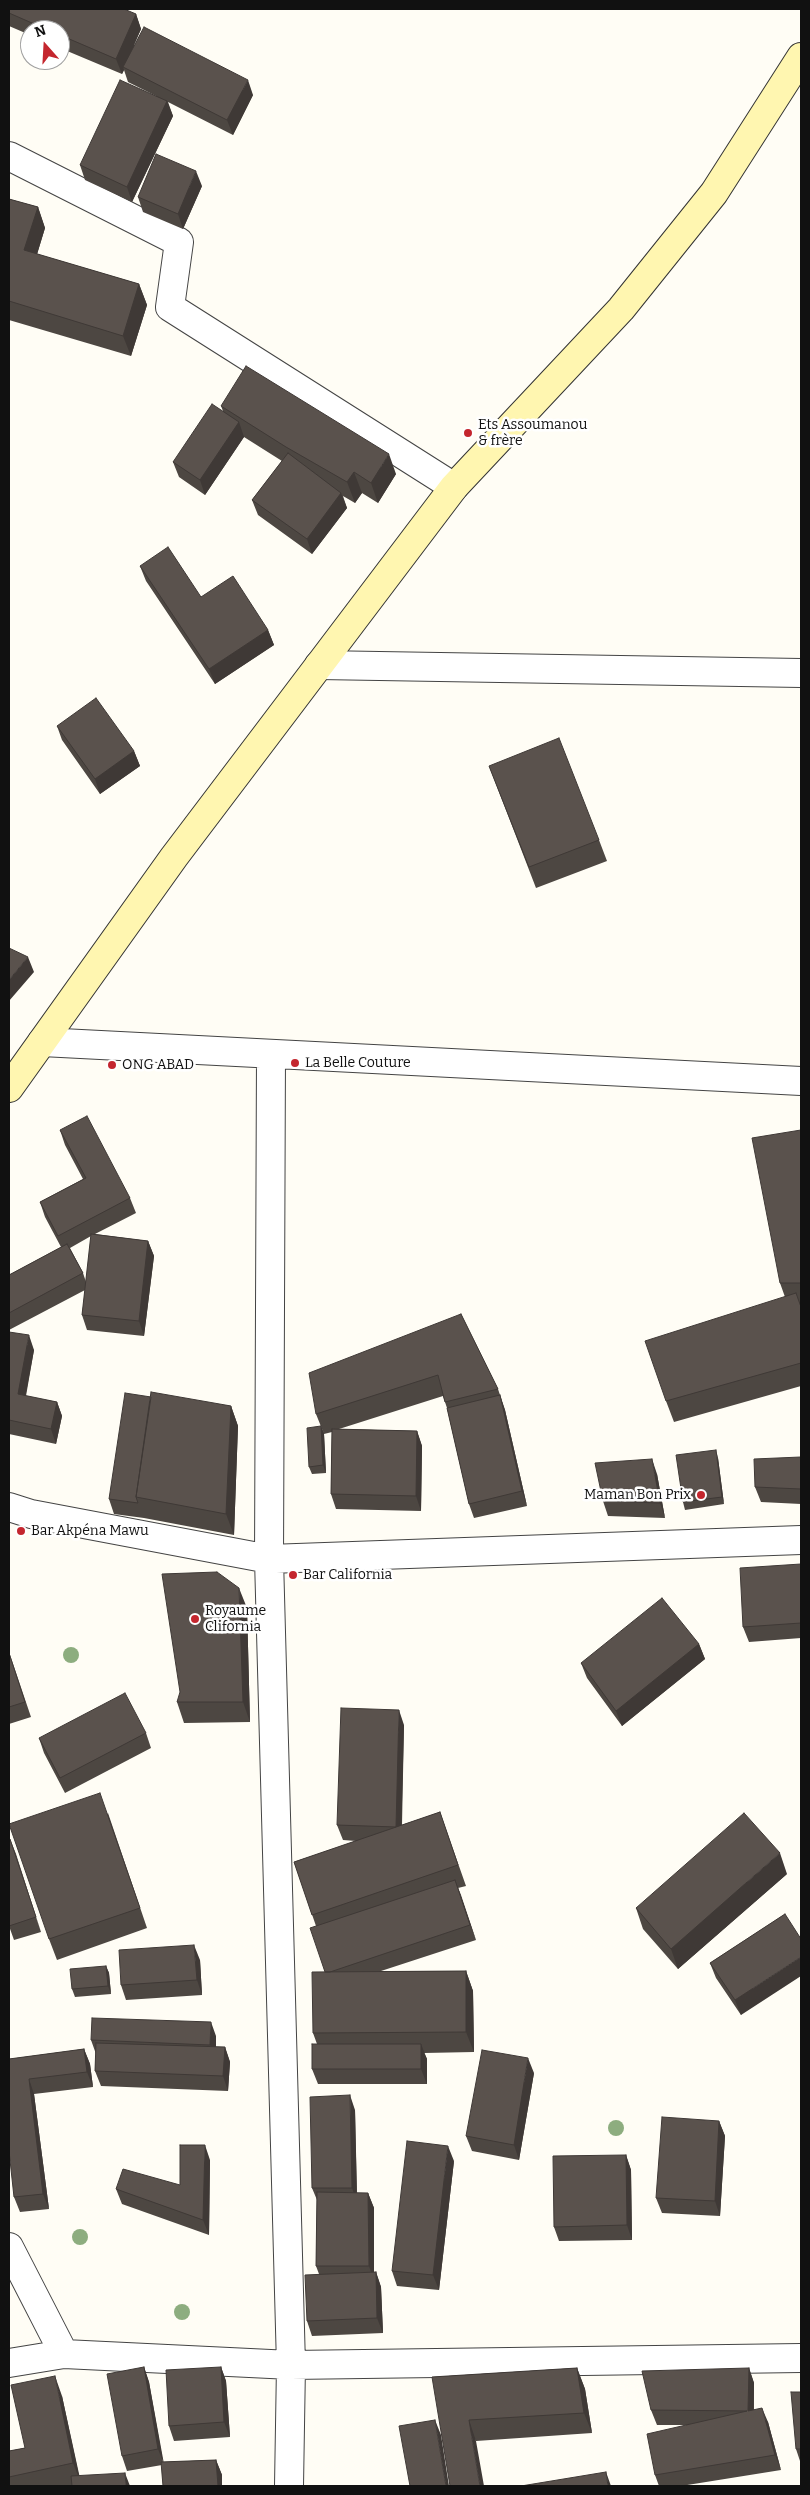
<!DOCTYPE html>
<meta charset="utf-8">
<style>
body{margin:0}
#map{position:relative;width:810px;height:2495px;overflow:hidden;background:#fffdf5;font-family:Bitter,serif}
canvas{display:block}
.frame{position:absolute;inset:0;border:10px solid #111;pointer-events:none}
.north{position:absolute;left:20px;top:20px;width:50px;height:50px;box-sizing:border-box;background:#fff;border:1px solid #a0a0a0;border-radius:50%;rotate:341deg;font-size:14px;font-weight:700;line-height:20px;text-align:center;color:#111}
.north::after{content:'';display:block;margin:auto;width:18px;height:22px;background:#c4262e;clip-path:polygon(50% 0,100% 100%,50% 72%,0 100%)}
</style>
<div id="map">
<canvas width="810" height="2495"></canvas>
<div class="frame"></div>
<div class="north">N</div>
</div>
<script>
const ctx = document.querySelector('canvas').getContext('2d');
ctx.lineJoin = 'round';
const poly = rows => new Path2D(rows.map(r => 'M' + r).join(''));
function trace(path, color, width, dash) { ctx.strokeStyle = color; ctx.lineWidth = width; ctx.lineCap = dash ? 'butt' : 'round'; ctx.setLineDash(dash || []); ctx.stroke(path); }
function fillPath(path, color) { ctx.fillStyle = color; ctx.fill(path, 'evenodd'); }
function write(font, color, halo, rows, align = 'center') {
  ctx.font = font + ' Bitter,serif'; ctx.lineWidth = 5; ctx.setLineDash([]); ctx.textBaseline = 'middle'; ctx.strokeStyle = halo; ctx.fillStyle = color; for (const [text, x, y, turn = 0] of rows) {
    ctx.save(); ctx.translate(x, y); ctx.rotate((+turn || 0) * Math.PI / 180); ctx.textAlign = isNaN(turn) ? turn : align; if (halo) ctx.strokeText(text, 0, 0); ctx.fillText(text, 0, 0); ctx.restore();
  }
}
const minor = poly([
 [9,156,179,242,170,307,454,487],
 [319,665,801,673],
 [42,1042,801,1081],
 [271,1055,269,1559,291,2365,289,2486],
 [9,1507,31,1514,269,1559,801,1540],
 [9,2247,64,2354],
 [9,2363,64,2354,291,2365,801,2358]
]);
const secondary = poly([
 [9,1088,174,857,454,487,621,309,714,193,801,57]
]);
trace(minor, '#444', 30);
trace(secondary, '#333', 30);
trace(minor, '#fff', 28);
trace(secondary, '#fff6b0', 28);
ctx.fillStyle = '#8dad7f';
for (const [x, y] of [
 [71,1655],
 [616,2128],
 [80,2237],
 [182,2312]
]) { ctx.beginPath(); ctx.arc(x, y, 8, 0, 2 * Math.PI); ctx.fill(); }
fillPath(poly([
 [9,9,136,14,141,29,134,45,253,95,233,135,168,102,173,116,132,202,85,180,80,165,156,96,128,82,124,70,122,74,60,48,60,30,30,30,30,35,9,26],
 [202,186,183,229,143,212,138,197],
 [9,199,38,207,45,228,37,254,139,284,147,305,131,356,9,320],
 [221,406,396,474,378,503,362,493,355,503,343,496,347,508,312,554,258,515,252,500,282,461,244,437,205,495,179,477,173,462,223,411],
 [140,566,268,630,274,645,215,684,146,581],
 [57,726,134,751,140,766,100,794,62,740],
 [489,766,599,840,607,861,536,888],
 [60,1130,130,1198,136,1213,95,1234,148,1241,154,1256,144,1336,87,1330,82,1315,85,1290,9,1330,9,1275,61,1247,45,1217,40,1202,83,1179,65,1145],
 [91,1236,86,1282,83,1273,70,1248],
 [801,1130,801,1304,800,1304,801,1306,801,1386,674,1422,666,1401,785,1297,780,1283],
 [461,1314,498,1389,505,1410,527,1506,474,1518,469,1504,447,1408,443,1396,339,1429,417,1431,422,1446,421,1511,336,1509,331,1494,332,1432,324,1434,316,1414],
 [9,1332,34,1350,26,1396,57,1402,62,1416,56,1444,9,1434],
 [151,1397,231,1406,238,1426,234,1535,144,1518,114,1514,109,1499],
 [321,1426,324,1434,326,1473,312,1474,309,1467],
 [801,1457,801,1504,761,1502,755,1487],
 [718,1458,724,1504,685,1510,683,1502],
 [657,1474,665,1518,608,1516,603,1501],
 [801,1564,801,1638,749,1642,743,1627],
 [247,1608,250,1722,184,1723,177,1702],
 [699,1644,705,1659,622,1726,587,1678,581,1663],
 [9,1652,31,1717,9,1724],
 [404,1725,402,1825,440,1812,466,1886,458,1888,476,1940,381,1971,466,1971,473,1991,474,2052,424,2053,427,2059,427,2084,318,2084,312,2069,317,2044,313,2033,325,1972,316,1926,294,1862,356,1841,343,1840,337,1825],
 [146,1733,151,1748,65,1793,44,1753,39,1738],
 [108,1813,147,1928,57,1960,49,1939],
 [10,1839,41,1932,14,1940,9,1926],
 [787,1874,678,1969,643,1929,636,1908],
 [785,1914,741,2015,716,1978,710,1963],
 [200,1960,202,1995,126,2000,121,1985],
 [106,1966,109,1973,111,1994,75,1997,72,1989],
 [216,2036,216,2047,225,2047,230,2062,228,2091,101,2086,95,2071,96,2054,91,2040],
 [84,2049,90,2064,93,2087,34,2094,49,2209,20,2212,14,2197,9,2059],
 [534,2073,519,2160,472,2151,466,2136],
 [355,2110,357,2193,368,2193,374,2208,374,2272,376,2272,381,2287,383,2333,312,2336,307,2321,319,2274,316,2266,317,2200,312,2188],
 [719,2121,725,2136,720,2216,662,2213,656,2198],
 [626,2155,631,2170,632,2240,559,2241,554,2227],
 [210,2160,209,2235,122,2204,116,2189,180,2185],
 [454,2161,439,2290,397,2286,392,2271],
 [144,2367,149,2382,163,2462,216,2460,222,2475,222,2486,163,2486,162,2465,127,2471,122,2456],
 [221,2367,226,2381,230,2437,174,2441,169,2426],
 [577,2368,585,2389,592,2433,476,2441,432,2377],
 [749,2368,754,2383,754,2410,768,2422,781,2470,681,2486,659,2486,655,2475,687,2425,657,2425,651,2410],
 [801,2392,801,2464,796,2449],
 [62,2396,79,2476,72,2485,67,2486,9,2486,9,2451,25,2448]
]), '#4d4742');
fillPath(poly([
 [136,14,141,29,124,68,123,67,124,70,122,74,116,59],
 [248,80,253,95,233,135,227,120],
 [167,101,173,116,132,202,127,187],
 [196,171,202,186,183,229,178,214],
 [38,207,45,228,32,271,24,250],
 [139,284,147,305,131,356,123,336],
 [239,422,244,437,205,495,200,480],
 [389,454,396,474,378,503,371,483],
 [354,472,362,493,355,503,347,482],
 [341,493,347,508,312,554,307,539],
 [268,630,274,645,215,684,209,669],
 [134,751,140,766,100,794,95,779],
 [28,957,34,972,9,1001,9,980],
 [148,1241,154,1256,144,1336,139,1321],
 [29,1335,34,1350,23,1409,18,1394],
 [500,1395,505,1410,527,1506,522,1491],
 [57,1402,62,1416,56,1444,51,1429],
 [231,1406,238,1426,234,1535,226,1514],
 [321,1426,324,1434,326,1473,323,1465],
 [417,1431,422,1446,421,1511,416,1496],
 [716,1450,718,1458,724,1504,722,1497],
 [652,1459,657,1474,665,1518,660,1503],
 [239,1588,247,1608,250,1722,243,1702],
 [699,1644,705,1659,622,1726,616,1711],
 [399,1710,404,1725,401,1842,396,1827],
 [10,1839,16,1854,41,1932],
 [780,1853,787,1874,678,1969,671,1949],
 [455,1880,461,1895,476,1940,470,1925],
 [194,1945,200,1960,202,1995,197,1980],
 [801,1957,801,1976,741,2015,735,2000],
 [106,1966,109,1973,111,1994,108,1986],
 [466,1971,473,1991,474,2052,466,2032],
 [211,2022,216,2036,216,2060,210,2045],
 [421,2044,427,2059,427,2084,421,2069],
 [225,2047,230,2062,228,2091,223,2076],
 [84,2049,90,2064,93,2087,87,2072],
 [528,2058,534,2073,519,2160,514,2145],
 [29,2079,34,2094,49,2209,43,2194],
 [350,2095,355,2110,357,2202,352,2188],
 [719,2121,725,2136,720,2216,715,2201],
 [205,2145,210,2160,209,2235,203,2220],
 [448,2146,454,2161,439,2290,433,2275],
 [626,2155,631,2170,632,2240,627,2225],
 [368,2193,374,2208,374,2281,369,2266],
 [376,2272,381,2287,383,2333,377,2318],
 [144,2367,149,2382,164,2464,158,2449],
 [221,2367,226,2381,230,2437,224,2422],
 [577,2368,585,2389,592,2433,584,2413],
 [749,2368,754,2383,753,2426,748,2411],
 [55,2376,62,2396,81,2483,73,2463],
 [762,2408,768,2422,781,2470,775,2455],
 [435,2420,441,2435,449,2486,446,2486],
 [469,2420,476,2441,484,2486,480,2486],
 [216,2460,222,2475,222,2486,218,2486],
 [606,2472,611,2486,608,2486],
 [125,2473,130,2486,126,2486]
]), '#3f3936');
const building = poly([
 [9,9,124,9,136,14,116,59,60,35,60,30,48,30,9,13,9,9],
 [144,27,248,80,227,120,123,67,144,27],
 [120,80,167,101,127,187,80,165,120,80],
 [156,154,196,171,178,214,138,197,156,154],
 [9,199,38,207,24,250,139,284,123,336,9,301,9,199],
 [246,366,389,454,371,483,354,472,347,482,286,447,221,406,246,366],
 [212,404,239,422,200,480,173,462,212,404],
 [288,453,341,493,307,539,252,500,288,453],
 [168,547,201,597,233,576,268,630,209,669,140,566,168,547],
 [96,698,134,751,95,779,57,726,96,698],
 [559,738,599,840,529,867,489,766,559,738],
 [9,948,28,957,9,980,9,948],
 [87,1116,130,1198,58,1236,40,1202,86,1178,60,1130,87,1116],
 [801,1130,801,1283,780,1283,752,1138,801,1130],
 [91,1234,148,1241,139,1321,82,1315,91,1234],
 [67,1244,83,1273,9,1313,9,1275,67,1244],
 [796,1293,801,1307,801,1363,666,1401,645,1341,796,1293],
 [461,1314,498,1389,445,1402,438,1375,316,1414,309,1373,461,1314],
 [9,1332,29,1335,18,1394,57,1402,51,1429,9,1420,9,1332],
 [151,1392,231,1406,226,1514,136,1497,151,1392],
 [125,1393,151,1397,136,1497,138,1503,109,1499,125,1393],
 [500,1395,522,1491,469,1504,447,1408,500,1395],
 [321,1426,323,1465,309,1467,307,1428,321,1426],
 [332,1429,417,1431,416,1496,331,1494,332,1429],
 [716,1450,722,1497,683,1502,676,1455,716,1450],
 [801,1457,801,1489,755,1487,754,1459,801,1457],
 [652,1459,660,1503,603,1501,595,1463,652,1459],
 [801,1564,801,1623,743,1627,740,1568,801,1564],
 [217,1572,239,1588,243,1702,177,1702,180,1692,162,1574,217,1572],
 [662,1598,699,1644,616,1711,581,1663,662,1598],
 [9,1653,25,1702,9,1707,9,1653],
 [125,1693,146,1733,60,1778,39,1738,125,1693],
 [341,1708,399,1710,396,1827,337,1825,341,1708],
 [100,1793,140,1908,49,1939,9,1824,100,1793],
 [440,1812,458,1865,312,1915,294,1862,440,1812],
 [744,1813,780,1853,671,1949,636,1908,744,1813],
 [9,1839,10,1839,36,1917,9,1926,9,1839],
 [455,1880,470,1925,330,1972,325,1972,310,1928,455,1880],
 [785,1914,801,1939,801,1957,735,2000,710,1963,785,1914],
 [194,1945,197,1980,121,1985,119,1950,194,1945],
 [106,1966,108,1986,72,1989,70,1969,106,1966],
 [466,1971,466,2032,313,2033,312,1972,466,1971],
 [92,2018,211,2022,210,2045,91,2040,92,2018],
 [96,2043,225,2047,223,2076,95,2071,96,2043],
 [312,2044,421,2044,421,2069,312,2069,312,2044],
 [84,2049,87,2072,29,2079,43,2194,14,2197,9,2151,9,2059,84,2049],
 [482,2050,528,2058,514,2145,466,2136,482,2050],
 [350,2095,352,2188,312,2188,310,2097,350,2095],
 [662,2117,719,2121,715,2201,656,2198,662,2117],
 [407,2141,448,2146,433,2275,392,2271,407,2141],
 [180,2145,205,2145,203,2220,116,2189,123,2169,180,2185,180,2145],
 [626,2155,627,2225,554,2227,553,2156,626,2155],
 [317,2192,368,2193,369,2266,316,2266,317,2192],
 [376,2272,377,2318,307,2321,305,2275,376,2272],
 [144,2367,158,2449,122,2456,107,2374,144,2367],
 [221,2367,224,2422,169,2426,166,2370,221,2367],
 [577,2368,584,2413,469,2420,480,2486,450,2486,432,2377,577,2368],
 [749,2368,748,2411,762,2408,775,2455,655,2475,647,2434,747,2411,651,2410,642,2371,749,2368],
 [55,2376,73,2463,9,2477,9,2451,25,2448,11,2385,55,2376],
 [791,2392,801,2392,801,2449,796,2449,791,2392],
 [435,2420,446,2486,410,2486,399,2426,435,2420],
 [216,2460,218,2486,163,2486,161,2462,216,2460],
 [606,2472,608,2486,521,2486,606,2472],
 [125,2473,126,2486,72,2486,71,2476,125,2473]
]);
fillPath(building, '#5a524d');
trace(building, '#3f3936', 1);
for (const [x, y, r, color] of [
 [468,433,5,"#c4262e"],
 [295,1063,5,"#c4262e"],
 [112,1065,5,"#c4262e"],
 [701,1495,5,"#c4262e"],
 [21,1531,5,"#c4262e"],
 [293,1575,5,"#c4262e"],
 [195,1619,5,"#c4262e"]
]) { const dot = new Path2D(); dot.arc(x, y, r, 0, 2 * Math.PI); ctx.fillStyle = color; ctx.fill(dot); trace(dot, '#fff', 2); }
write('14px', '#111', '#fff', [
 ["Ets Assoumanou",478,425],
 ["& frère",478,441],
 ["La Belle Couture",305,1063],
 ["ONG ABAD",122,1065],
 ["Maman Bon Prix",691,1495,"right"],
 ["Bar Akpéna Mawu",31,1531],
 ["Bar California",303,1575],
 ["Royaume",205,1611],
 ["Clifornia",205,1627]
], 'left');
</script>
